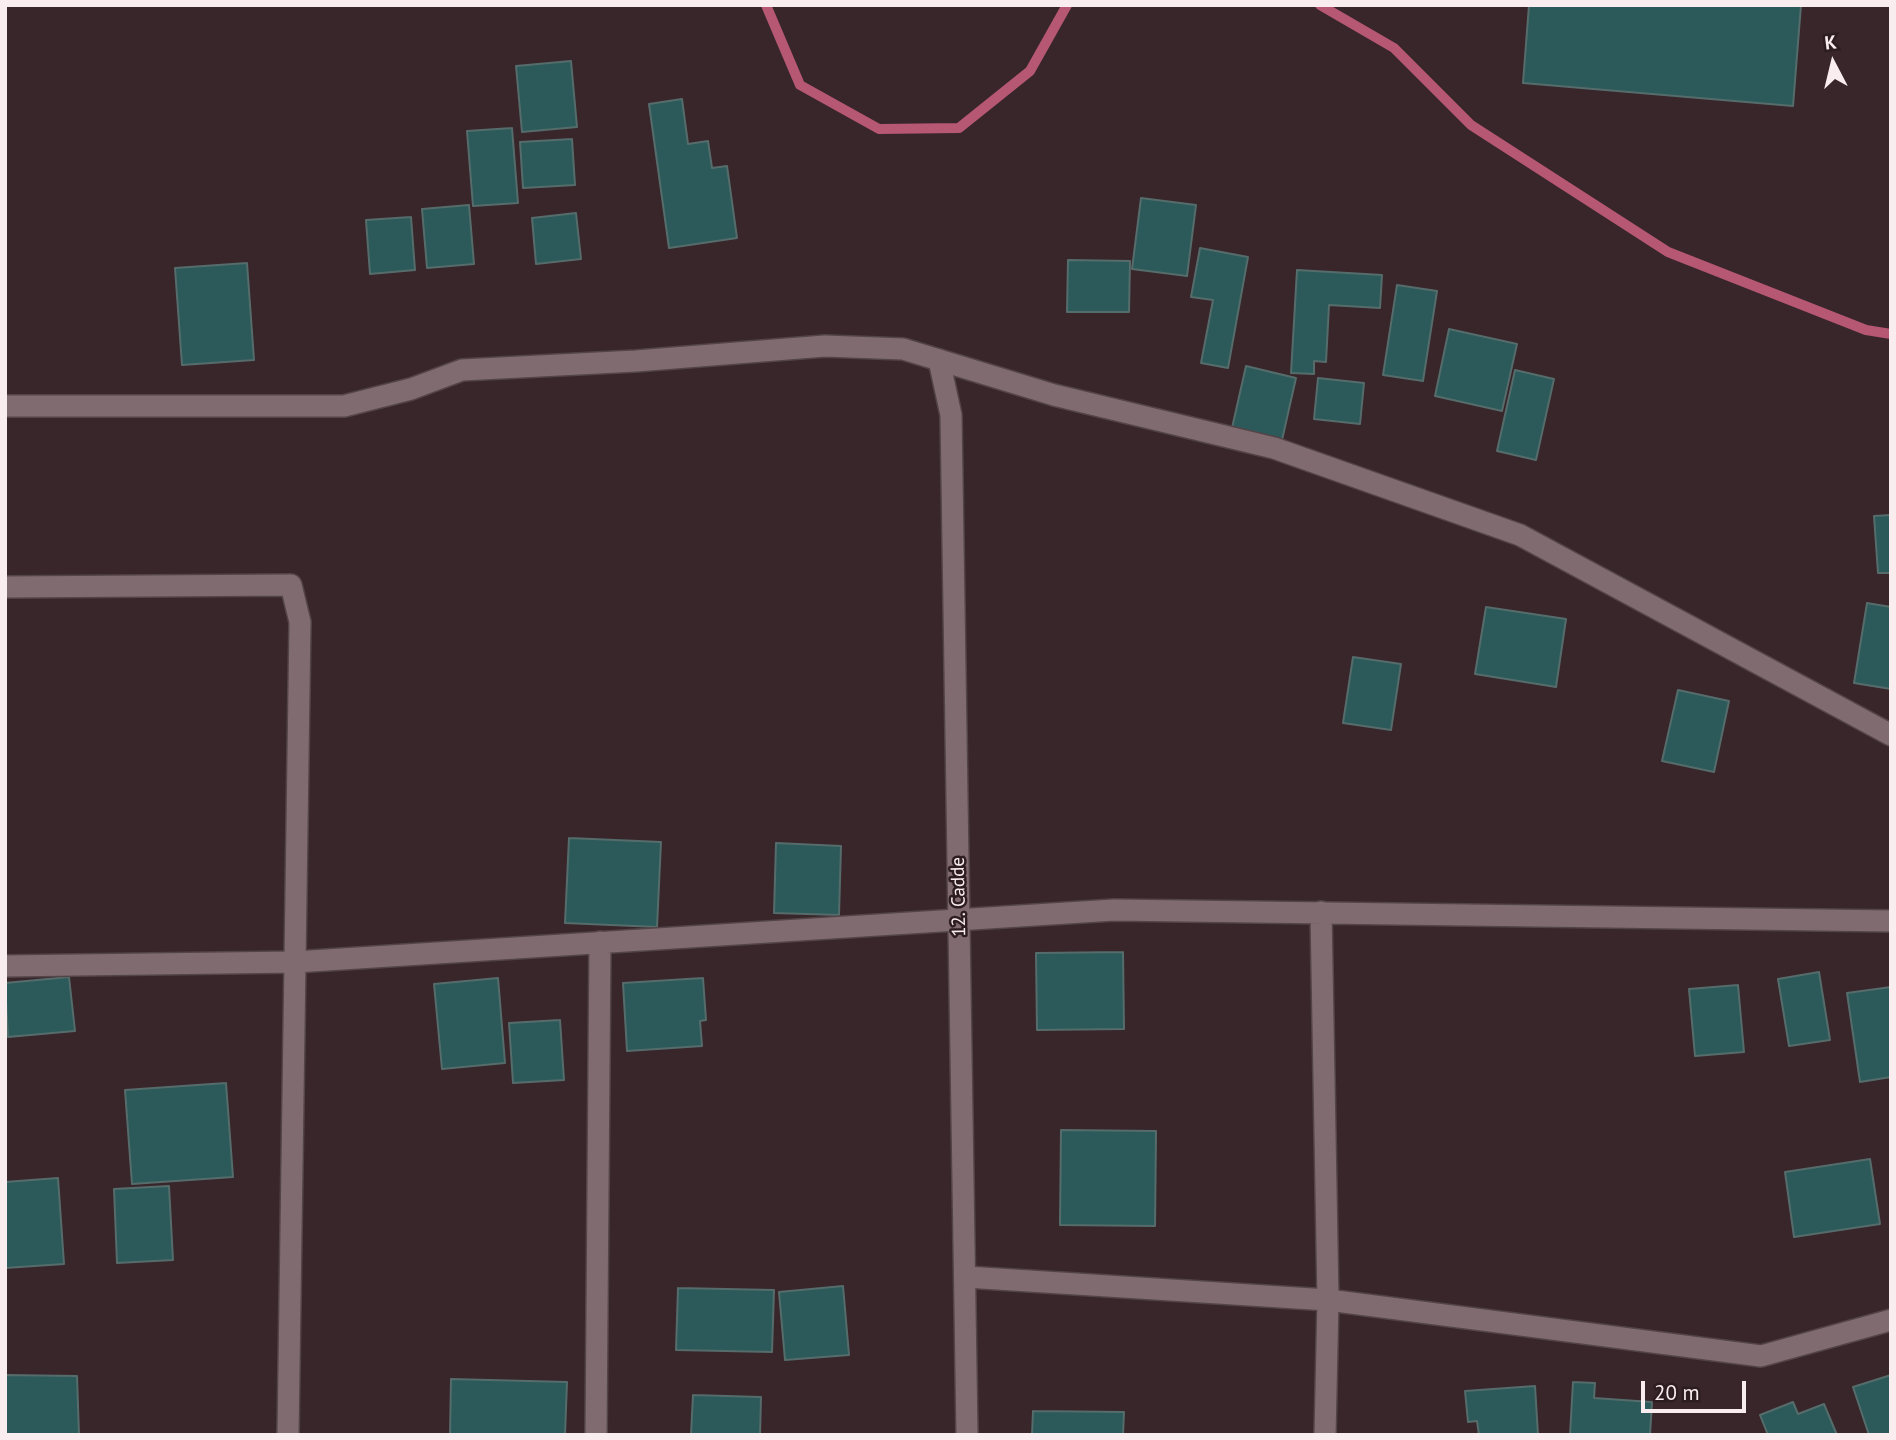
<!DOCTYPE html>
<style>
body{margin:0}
#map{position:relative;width:1896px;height:1440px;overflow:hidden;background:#38262b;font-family:"PT Sans",sans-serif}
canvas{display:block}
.frame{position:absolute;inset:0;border:7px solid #f9edef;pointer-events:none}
.north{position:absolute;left:1798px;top:28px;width:70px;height:70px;-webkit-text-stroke:5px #2d1d21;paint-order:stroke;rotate:353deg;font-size:19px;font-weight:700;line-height:28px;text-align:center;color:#f9edef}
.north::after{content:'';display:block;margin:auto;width:24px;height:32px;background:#f9edef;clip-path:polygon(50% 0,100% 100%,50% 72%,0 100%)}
.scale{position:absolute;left:1641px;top:1381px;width:105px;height:32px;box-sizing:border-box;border:4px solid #f9edef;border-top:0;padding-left:9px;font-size:21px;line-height:24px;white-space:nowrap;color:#f9edef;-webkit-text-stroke:5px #2d1d21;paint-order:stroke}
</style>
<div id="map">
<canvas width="1896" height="1440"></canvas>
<div class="frame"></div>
<div class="north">K</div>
<div class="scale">20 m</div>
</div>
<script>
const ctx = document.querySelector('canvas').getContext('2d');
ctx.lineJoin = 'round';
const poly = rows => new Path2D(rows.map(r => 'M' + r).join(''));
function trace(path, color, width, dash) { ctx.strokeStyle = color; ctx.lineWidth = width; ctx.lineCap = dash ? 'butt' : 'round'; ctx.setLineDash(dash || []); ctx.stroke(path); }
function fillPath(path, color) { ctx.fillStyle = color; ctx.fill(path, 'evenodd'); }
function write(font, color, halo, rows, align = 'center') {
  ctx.font = font + ' "PT Sans",sans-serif'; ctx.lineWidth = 5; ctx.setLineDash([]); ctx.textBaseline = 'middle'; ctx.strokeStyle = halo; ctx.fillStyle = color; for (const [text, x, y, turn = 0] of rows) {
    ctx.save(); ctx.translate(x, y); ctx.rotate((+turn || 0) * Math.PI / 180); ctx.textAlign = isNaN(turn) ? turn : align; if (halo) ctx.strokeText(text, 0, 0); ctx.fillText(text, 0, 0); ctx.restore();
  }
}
trace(poly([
 [766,5,800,85,879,129,959,128,1030,71,1067,5],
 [1320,5,1394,48,1471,125,1668,252,1866,330,1891,334]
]), '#b65773', 10);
const building = poly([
 [1529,5,1801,5,1793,106,1523,83,1529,5],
 [571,61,577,127,522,132,516,66,571,61],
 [682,99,688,144,708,141,712,168,727,166,737,238,669,248,649,104,682,99],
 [512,128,518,203,473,206,467,131,512,128],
 [572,139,575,185,523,188,520,142,572,139],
 [1141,198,1196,205,1187,276,1132,269,1141,198],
 [469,205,474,264,427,268,422,209,469,205],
 [576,213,581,259,536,264,532,218,576,213],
 [411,217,415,270,370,274,366,220,411,217],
 [1200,248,1248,257,1228,368,1201,363,1213,300,1191,297,1200,248],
 [1068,260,1130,261,1129,312,1067,312,1068,260],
 [247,263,254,360,182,365,175,268,247,263],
 [1297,270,1382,275,1380,308,1329,305,1326,362,1314,361,1314,374,1291,373,1297,270],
 [1397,285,1437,291,1423,381,1383,375,1397,285],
 [1449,329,1517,344,1502,411,1435,396,1449,329],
 [1246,366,1296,378,1282,440,1232,428,1246,366],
 [1515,370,1554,379,1536,460,1497,451,1515,370],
 [1318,378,1364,383,1360,424,1314,419,1318,378],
 [1891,515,1891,573,1878,573,1874,516,1891,515],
 [1867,603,1891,607,1891,689,1854,683,1867,603],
 [1486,607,1566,619,1556,687,1475,674,1486,607],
 [1353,657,1401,664,1391,730,1343,723,1353,657],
 [1678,690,1729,701,1714,772,1662,761,1678,690],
 [569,838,661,842,657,927,565,923,569,838],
 [776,843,841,846,839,915,774,913,776,843],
 [1123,952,1124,1029,1037,1030,1036,953,1123,952],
 [1819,972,1830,1040,1789,1046,1778,979,1819,972],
 [69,977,75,1031,8,1037,5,983,69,977],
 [498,978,505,1063,442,1069,434,984,498,978],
 [703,978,706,1020,700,1021,702,1046,627,1051,623,983,703,978],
 [1738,985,1744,1052,1695,1056,1689,989,1738,985],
 [1891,987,1891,1077,1860,1082,1847,993,1891,987],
 [560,1020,564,1080,513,1083,509,1023,560,1020],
 [226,1083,233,1177,132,1184,125,1090,226,1083],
 [1061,1130,1156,1131,1155,1226,1060,1225,1061,1130],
 [1870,1159,1880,1224,1794,1237,1785,1172,1870,1159],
 [58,1178,64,1264,5,1268,5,1182,58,1178],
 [169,1186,173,1260,117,1263,114,1189,169,1186],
 [843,1286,849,1355,785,1360,779,1292,843,1286],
 [678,1288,774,1290,772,1352,676,1350,678,1288],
 [5,1375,77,1376,79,1435,5,1435,5,1375],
 [1891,1375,1891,1435,1869,1435,1853,1387,1891,1375],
 [451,1379,567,1382,565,1435,450,1435,451,1379],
 [1573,1382,1595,1383,1594,1398,1652,1402,1650,1435,1570,1435,1573,1382],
 [1535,1386,1538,1435,1479,1435,1477,1421,1468,1422,1465,1391,1535,1386],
 [693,1395,761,1397,760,1435,691,1435,693,1395],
 [1793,1402,1798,1414,1824,1404,1837,1435,1768,1435,1760,1415,1793,1402],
 [1033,1411,1124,1412,1123,1435,1032,1435,1033,1411]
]);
fillPath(building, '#2c5a5a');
trace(building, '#556c6b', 2);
const street = poly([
 [5,406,344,406,411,389,462,370,636,361,825,346,903,349,1054,395,1274,448,1520,535,1891,735],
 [5,587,291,585,300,622,288,1435],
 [1321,912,1328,1300,1325,1435],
 [5,966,295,962,1114,910,1891,921],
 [966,1277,1328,1300,1761,1356,1891,1320],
 [596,1435,600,942]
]);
const secondary = poly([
 [939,360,951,415,967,1435]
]);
trace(street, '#534448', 24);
trace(secondary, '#534448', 24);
trace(street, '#806b70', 21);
trace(secondary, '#806b70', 21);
write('19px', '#f9edef', '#2d1d21', [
 ["12. Cadde",959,897,-91]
]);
</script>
